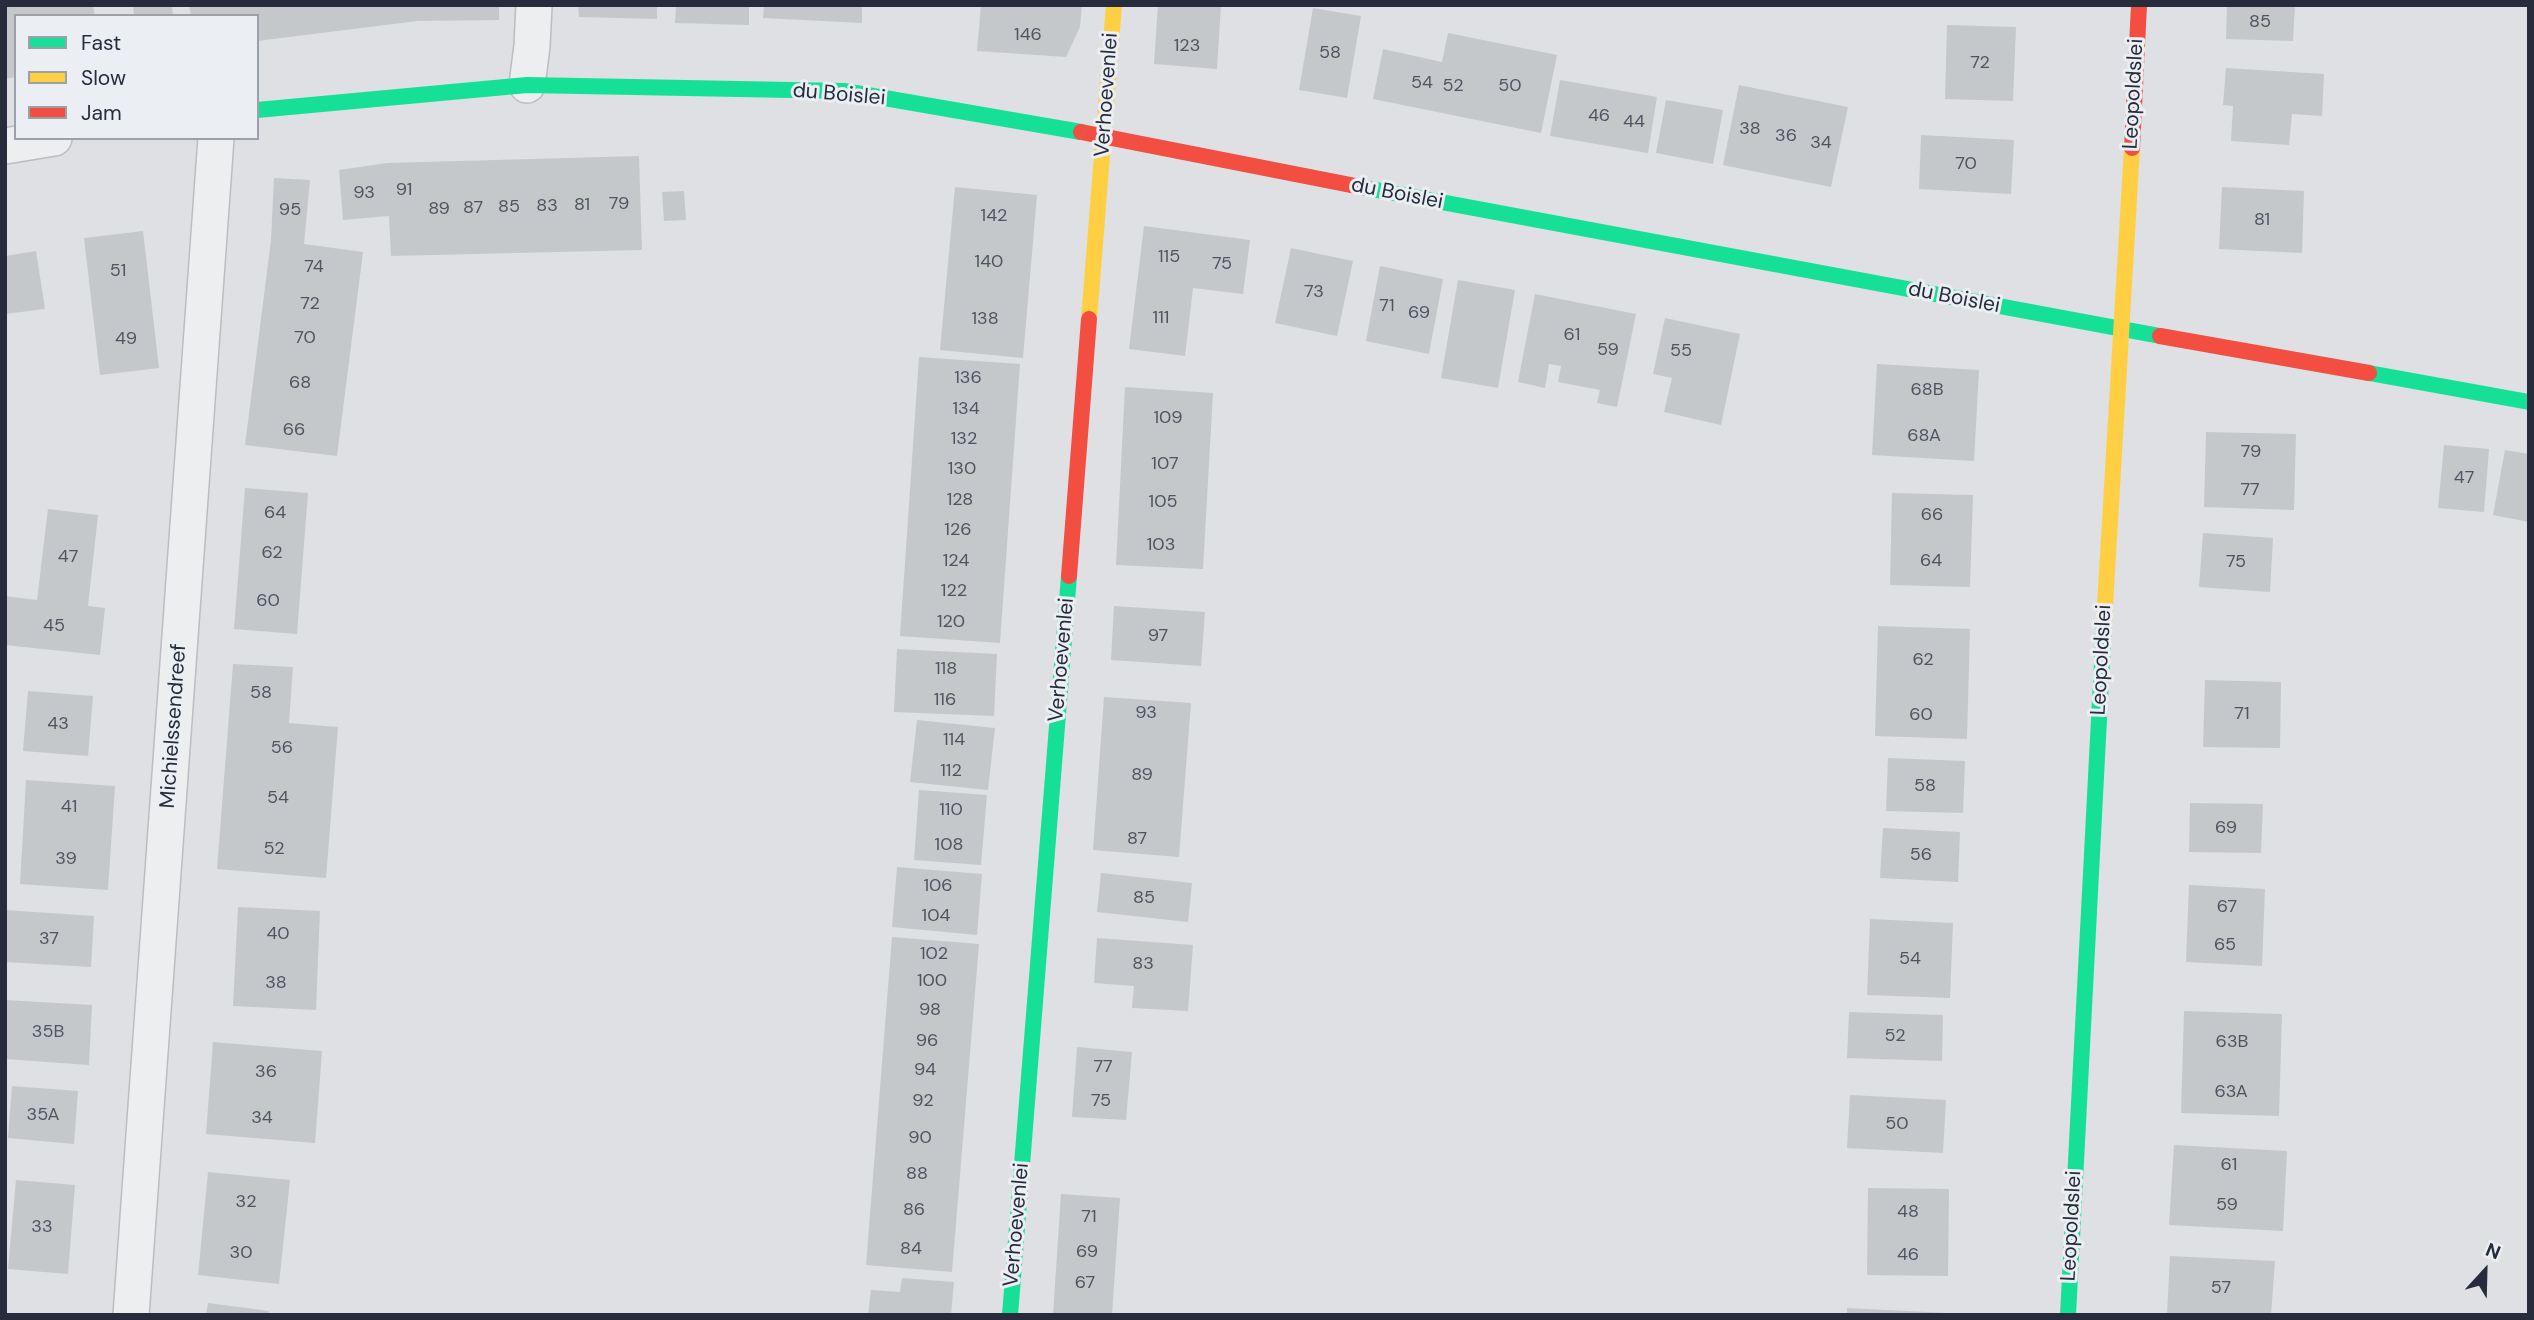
<!DOCTYPE html>
<style>
body{margin:0}
#map{position:relative;width:2534px;height:1320px;overflow:hidden;background:#dee0e3;font-family:"DM Sans",sans-serif}
canvas{display:block}
.frame{position:absolute;inset:0;border:7px solid #262c3b;pointer-events:none}
.legend{position:absolute;left:14px;top:14px;width:245px;height:126px;box-sizing:border-box;background:#ebeef3;border:2px solid #9ca0a9;margin:0;padding:9px 12px;list-style:none;font-size:21px;color:#262c3b}
.legend li{display:flex;align-items:center;gap:14px;height:35px}
.legend b{width:35px;border:2px solid #9ca0a9}
.north{position:absolute;left:2450px;top:1236px;width:70px;height:70px;-webkit-text-stroke:5px #ebeef3;paint-order:stroke;rotate:22deg;font-size:19px;font-weight:700;line-height:28px;text-align:center;color:#262c3b}
.north::after{content:'';display:block;margin:auto;width:24px;height:32px;background:#262c3b;clip-path:polygon(50% 0,100% 100%,50% 72%,0 100%)}
</style>
<div id="map">
<canvas width="2534" height="1320"></canvas>
<div class="frame"></div>
<ul class="legend">
<li><b style="height:9px;background:#16e098"></b>Fast</li>
<li><b style="height:9px;background:#ffcf43"></b>Slow</li>
<li><b style="height:9px;background:#f24e42"></b>Jam</li>
</ul>
<div class="north">N</div>
</div>
<script>
const ctx = document.querySelector('canvas').getContext('2d');
ctx.lineJoin = 'round';
function fillPath(path, color) { ctx.fillStyle = color; ctx.fill(path, 'evenodd'); }
const poly = rows => new Path2D(rows.map(r => 'M' + r).join(''));
function trace(path, color, width, dash) { ctx.strokeStyle = color; ctx.lineWidth = width; ctx.lineCap = dash ? 'butt' : 'round'; ctx.setLineDash(dash || []); ctx.stroke(path); }
function write(font, color, halo, rows, align = 'center') {
  ctx.font = font + ' "DM Sans",sans-serif'; ctx.lineWidth = 6; ctx.setLineDash([]); ctx.textBaseline = 'middle'; ctx.strokeStyle = halo; ctx.fillStyle = color; for (const [text, x, y, turn = 0] of rows) {
    ctx.save(); ctx.translate(x, y); ctx.rotate((+turn || 0) * Math.PI / 180); ctx.textAlign = isNaN(turn) ? turn : align; if (halo) ctx.strokeText(text, 0, 0); ctx.fillText(text, 0, 0); ctx.restore();
  }
}
fillPath(poly([
 [5,5,93,5,95,16,16,16,16,77,5,79],
 [133,5,172,5,173,16,134,16],
 [189,5,499,5,499,20,418,21,257,41,257,16,191,16],
 [578,5,657,5,657,19,579,17],
 [676,5,749,5,749,25,675,23],
 [764,5,862,5,862,23,763,18],
 [981,5,1082,5,1080,27,1066,57,977,51],
 [1158,5,1221,5,1217,69,1154,64],
 [2227,5,2295,5,2293,41,2226,39],
 [1313,8,1361,16,1347,98,1299,90],
 [1947,25,2016,27,2013,101,1945,99],
 [1448,33,1557,55,1541,133,1373,99,1383,49,1442,62],
 [2226,68,2324,74,2322,116,2292,114,2289,145,2231,141,2233,106,2223,105],
 [1560,80,1657,97,1648,153,1550,136],
 [1739,85,1848,107,1831,187,1723,165],
 [1666,100,1723,110,1713,164,1656,153],
 [1921,135,2014,140,2011,194,1919,189],
 [639,156,642,250,391,256,389,216,343,220,339,170,387,163],
 [274,178,310,180,304,244,363,252,337,456,245,445,271,240],
 [955,187,1037,195,1023,358,940,350],
 [2222,187,2304,191,2302,253,2219,249],
 [684,191,686,220,664,221,662,192],
 [1144,226,1250,240,1243,294,1193,288,1185,356,1129,349],
 [143,231,159,368,100,375,84,238],
 [1291,248,1353,261,1337,336,1275,323],
 [36,251,45,309,5,314,5,256],
 [1380,266,1443,279,1429,354,1366,341],
 [1458,280,1515,290,1498,388,1441,378],
 [1535,294,1636,314,1617,407,1597,403,1600,390,1558,382,1561,366,1549,364,1545,388,1518,382],
 [1665,318,1740,334,1721,425,1664,412,1672,378,1653,374],
 [919,357,1020,364,1000,643,900,636],
 [1877,364,1979,370,1974,461,1872,455],
 [1125,387,1213,393,1203,569,1116,565],
 [2206,432,2296,434,2294,510,2204,507],
 [2444,445,2489,449,2484,512,2438,508],
 [2505,450,2529,454,2529,522,2493,515],
 [245,488,308,493,297,634,234,629],
 [1892,493,1973,495,1970,587,1890,585],
 [48,509,98,515,88,606,105,608,100,655,5,645,5,596,37,600],
 [2203,533,2273,538,2270,592,2199,587],
 [1114,606,1205,612,1201,666,1111,660],
 [1878,626,1970,629,1967,739,1875,736],
 [897,649,997,654,994,716,894,712],
 [233,664,293,667,289,723,338,727,326,878,217,869],
 [2205,680,2281,682,2280,748,2203,747],
 [28,691,93,696,88,756,23,751],
 [1104,697,1191,703,1179,857,1093,850],
 [917,720,995,728,988,790,910,782],
 [1888,758,1965,761,1963,813,1886,811],
 [26,780,115,786,108,890,20,884],
 [919,790,987,795,981,865,914,860],
 [2190,803,2263,804,2261,853,2189,852],
 [1883,828,1960,832,1958,882,1880,878],
 [897,867,982,874,977,935,892,927],
 [1101,873,1192,883,1188,922,1097,912],
 [2189,885,2265,889,2262,966,2186,962],
 [238,907,320,911,316,1010,233,1006],
 [5,910,94,916,91,967,5,962],
 [1870,919,1953,923,1950,998,1867,995],
 [892,937,979,944,952,1272,866,1265],
 [1097,938,1193,945,1188,1011,1132,1008,1134,986,1094,983],
 [5,1000,92,1005,89,1065,5,1059],
 [2184,1011,2282,1014,2279,1116,2181,1113],
 [1849,1012,1943,1015,1942,1061,1847,1058],
 [213,1042,322,1051,315,1143,206,1134],
 [1077,1047,1132,1052,1126,1120,1072,1117],
 [12,1086,78,1091,74,1144,8,1138],
 [1850,1095,1946,1100,1943,1153,1847,1148],
 [2174,1145,2287,1151,2283,1231,2169,1225],
 [208,1172,290,1180,279,1284,198,1275],
 [16,1180,75,1185,68,1274,8,1269],
 [1868,1188,1949,1189,1948,1276,1867,1275],
 [1061,1194,1120,1198,1112,1315,1053,1315],
 [2170,1256,2275,1261,2271,1315,2167,1315],
 [902,1278,954,1282,951,1315,868,1315,871,1290,900,1292],
 [208,1303,269,1311,268,1315,206,1315],
 [1847,1308,1947,1313,1947,1315,1847,1315]
]), '#c5c8cb');
const street = poly([
 [527,85,532,46,534,5],
 [5,146,54,138],
 [131,1315,216,138]
]);
trace(street, '#bbbdc0', 38);
trace(street, '#edeef0', 35);
trace(poly([
 [257,110,527,85,844,91,1081,132],
 [1366,188,2160,336],
 [2369,373,2529,402],
 [1010,1315,1069,576],
 [2068,1315,2104,623]
]), '#16e098', 16);
trace(poly([
 [1089,319,1114,5],
 [2104,623,2132,148]
]), '#ffcf43', 16);
trace(poly([
 [1081,132,1366,188],
 [2132,148,2139,5],
 [2160,336,2369,373],
 [1069,576,1089,319]
]), '#f24e42', 16);
write('18px', '#505460', null, [
 ["85",2260,22],
 ["146",1028,35],
 ["123",1187,46],
 ["58",1330,53],
 ["72",1980,63],
 ["54",1422,83],
 ["52",1453,86],
 ["50",1510,86],
 ["46",1599,116],
 ["44",1634,122],
 ["38",1750,129],
 ["36",1786,136],
 ["34",1821,143],
 ["70",1966,164],
 ["91",404,190],
 ["93",364,193],
 ["79",619,204],
 ["81",582,205],
 ["83",547,206],
 ["85",509,207],
 ["87",473,208],
 ["89",439,209],
 ["95",290,210],
 ["142",994,216],
 ["81",2262,220],
 ["115",1169,257],
 ["140",989,262],
 ["75",1222,264],
 ["74",314,267],
 ["51",118,271],
 ["73",1314,292],
 ["72",310,304],
 ["71",1387,306],
 ["69",1419,313],
 ["111",1161,318],
 ["138",985,319],
 ["61",1572,335],
 ["70",305,338],
 ["49",126,339],
 ["59",1608,350],
 ["55",1681,351],
 ["136",968,378],
 ["68",300,383],
 ["68B",1927,390],
 ["134",966,409],
 ["109",1168,418],
 ["66",294,430],
 ["68A",1924,436],
 ["132",964,439],
 ["79",2251,452],
 ["107",1165,464],
 ["130",962,469],
 ["47",2464,478],
 ["77",2250,490],
 ["128",960,500],
 ["105",1163,502],
 ["64",275,513],
 ["66",1932,515],
 ["126",958,530],
 ["103",1161,545],
 ["62",272,553],
 ["47",68,557],
 ["124",956,561],
 ["64",1931,561],
 ["75",2236,562],
 ["122",954,591],
 ["60",268,601],
 ["120",951,622],
 ["45",54,626],
 ["97",1158,636],
 ["62",1923,660],
 ["118",946,669],
 ["58",261,693],
 ["116",945,700],
 ["93",1146,713],
 ["71",2242,714],
 ["60",1921,715],
 ["43",58,724],
 ["114",954,740],
 ["56",282,748],
 ["112",951,771],
 ["89",1142,775],
 ["58",1925,786],
 ["54",278,798],
 ["41",69,807],
 ["110",951,810],
 ["69",2226,828],
 ["87",1137,839],
 ["108",949,845],
 ["52",274,849],
 ["56",1921,855],
 ["39",66,859],
 ["106",938,886],
 ["85",1144,898],
 ["67",2227,907],
 ["104",936,916],
 ["40",278,934],
 ["37",49,939],
 ["65",2225,945],
 ["102",934,954],
 ["54",1910,959],
 ["83",1143,964],
 ["100",932,981],
 ["38",276,983],
 ["98",930,1010],
 ["35B",48,1032],
 ["52",1895,1036],
 ["96",927,1041],
 ["63B",2232,1042],
 ["77",1103,1067],
 ["94",925,1070],
 ["36",266,1072],
 ["63A",2231,1092],
 ["92",923,1101],
 ["75",1101,1101],
 ["35A",43,1115],
 ["34",262,1118],
 ["50",1897,1124],
 ["90",920,1138],
 ["61",2229,1165],
 ["88",917,1174],
 ["32",246,1202],
 ["59",2227,1205],
 ["86",914,1210],
 ["48",1908,1212],
 ["71",1089,1217],
 ["33",42,1227],
 ["84",911,1249],
 ["69",1087,1252],
 ["30",241,1253],
 ["46",1908,1255],
 ["67",1085,1283],
 ["57",2221,1288]
]);
write('21px', '#262c3b', '#ebeef3', [
 ["Leopoldslei",2134,94,-87],
 ["du Boislei",839,95,5],
 ["Verhoevenlei",1107,95,-86],
 ["du Boislei",1397,194,11],
 ["du Boislei",1954,298,11],
 ["Verhoevenlei",1062,660,-85],
 ["Leopoldslei",2102,660,-87],
 ["Michielssendreef",174,726,-86],
 ["Verhoevenlei",1017,1225,-85],
 ["Leopoldslei",2072,1226,-87]
]);
</script>
